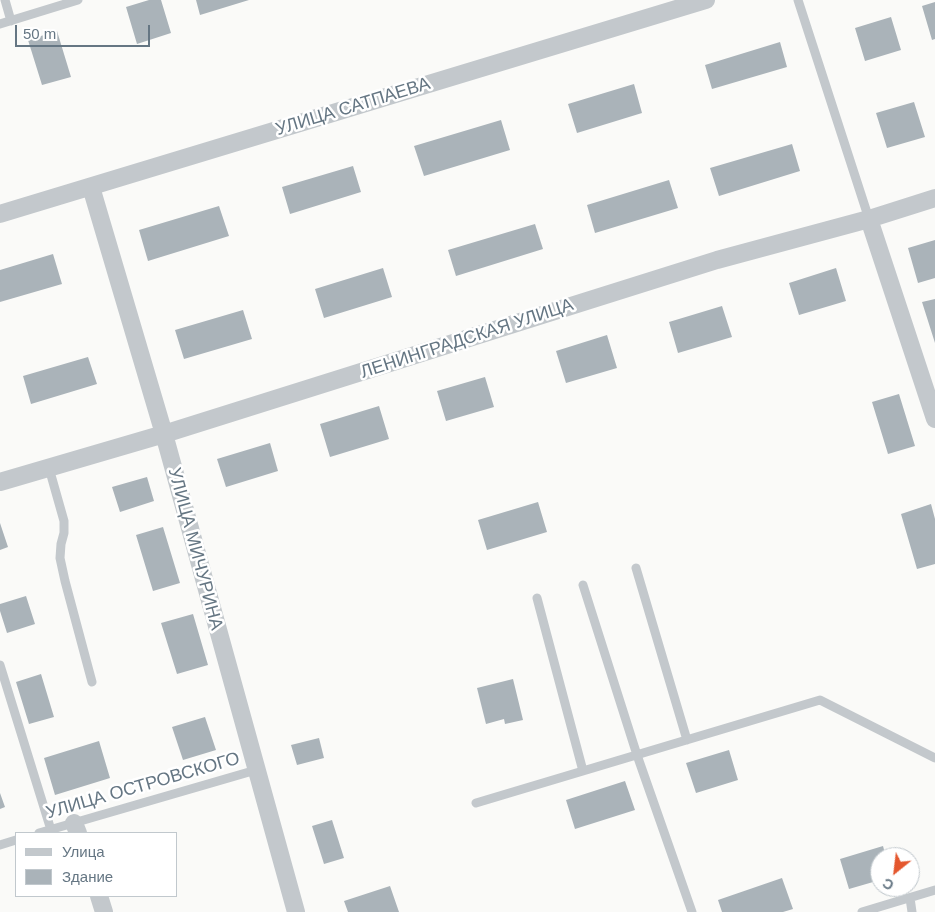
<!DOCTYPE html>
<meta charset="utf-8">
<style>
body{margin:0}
#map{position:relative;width:935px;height:912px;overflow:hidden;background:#fafaf8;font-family:Arial,sans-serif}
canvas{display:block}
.legend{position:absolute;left:15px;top:832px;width:162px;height:65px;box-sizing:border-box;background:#fff;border:1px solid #c1c8cd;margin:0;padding:6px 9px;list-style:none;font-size:15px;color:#657683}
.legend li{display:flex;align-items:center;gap:10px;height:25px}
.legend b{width:25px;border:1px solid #c1c8cd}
.north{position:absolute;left:870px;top:847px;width:50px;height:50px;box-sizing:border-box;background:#fff;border:1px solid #c1c8cd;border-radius:50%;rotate:209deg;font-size:14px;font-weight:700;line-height:20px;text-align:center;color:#657683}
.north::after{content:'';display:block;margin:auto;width:18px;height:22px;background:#e4572e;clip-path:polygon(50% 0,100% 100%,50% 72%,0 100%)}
.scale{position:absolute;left:15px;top:25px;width:135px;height:22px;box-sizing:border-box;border:2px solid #657683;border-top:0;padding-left:6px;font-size:15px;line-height:18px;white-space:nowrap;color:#657683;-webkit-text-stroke:4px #fff;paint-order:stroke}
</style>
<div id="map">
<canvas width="935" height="912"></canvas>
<ul class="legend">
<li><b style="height:6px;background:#c3c8cc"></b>Улица</li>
<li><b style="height:14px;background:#aab3b9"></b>Здание</li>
</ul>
<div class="north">С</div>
<div class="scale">50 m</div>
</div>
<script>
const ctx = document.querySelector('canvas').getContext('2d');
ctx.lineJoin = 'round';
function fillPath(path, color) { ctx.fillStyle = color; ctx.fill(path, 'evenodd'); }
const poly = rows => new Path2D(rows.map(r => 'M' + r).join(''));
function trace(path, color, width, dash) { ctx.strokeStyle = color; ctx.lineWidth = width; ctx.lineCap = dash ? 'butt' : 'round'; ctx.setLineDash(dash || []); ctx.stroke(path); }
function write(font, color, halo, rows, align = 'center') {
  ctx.font = font + ' Arial,sans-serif'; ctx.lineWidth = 5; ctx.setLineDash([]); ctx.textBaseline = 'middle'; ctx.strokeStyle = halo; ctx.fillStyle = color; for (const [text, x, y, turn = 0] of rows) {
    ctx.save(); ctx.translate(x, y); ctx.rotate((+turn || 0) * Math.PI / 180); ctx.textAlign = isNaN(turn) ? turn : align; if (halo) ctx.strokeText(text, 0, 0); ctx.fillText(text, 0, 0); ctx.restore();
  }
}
fillPath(poly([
 [149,0,161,0,171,33,137,44,126,7],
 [196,0,249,0,200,15],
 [935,2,935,39,932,40,922,6],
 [891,17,901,50,865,61,855,28],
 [57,31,71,77,42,85,28,40],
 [780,42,787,67,712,89,705,65],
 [634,84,642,113,577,133,568,104],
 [914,102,925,137,887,148,876,113],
 [501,120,510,150,424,176,414,146],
 [792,144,800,171,719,196,710,168],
 [353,166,361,192,290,214,282,187],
 [669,180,678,208,595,233,587,205],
 [219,206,229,236,148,261,139,230],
 [535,224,543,249,456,276,448,250],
 [935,240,935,278,918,283,908,248],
 [53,254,62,284,0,302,0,270],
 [383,268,392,297,324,318,315,289],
 [836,268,846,301,799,315,789,283],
 [935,299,935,343,922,302],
 [722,306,732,337,678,353,669,322],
 [243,310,252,339,184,359,175,330],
 [607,335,617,368,566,383,556,351],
 [88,357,97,384,31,404,23,376],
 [485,377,494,407,446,421,437,391],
 [899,394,915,446,888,454,872,402],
 [379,406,389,439,330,457,320,424],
 [270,443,278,471,226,487,217,459],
 [147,477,154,501,120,512,112,487],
 [538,502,547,532,487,550,478,520],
 [931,504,935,519,935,564,917,569,901,514],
 [0,523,8,547,0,550],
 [163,527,180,583,153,591,136,535],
 [26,596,35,624,7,633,0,611,0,604],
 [193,614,208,665,177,674,161,623],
 [41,674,54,717,29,724,16,682],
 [513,679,523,720,505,724,504,719,486,724,477,688],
 [205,717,216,750,183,760,172,727],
 [319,738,324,758,297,765,291,745],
 [99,741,110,778,55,795,44,758],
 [729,750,738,780,696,793,686,763],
 [625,781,635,810,575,829,566,800],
 [0,793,5,807,0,809],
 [332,820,344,858,324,864,312,826],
 [883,846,886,857,880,857,880,880,849,889,840,859],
 [782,878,793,909,783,912,722,912,718,900],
 [390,886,399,912,348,912,344,901]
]), '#aab3b9');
trace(poly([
 [5,0,11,21],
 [798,0,869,219],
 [0,24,78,0],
 [49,468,64,521,64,533,61,544,60,558,65,581,92,682],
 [636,568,687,740],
 [583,585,637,755,692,912],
 [537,598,583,771],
 [0,665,51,830],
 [476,803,820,700,935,758],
 [39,833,256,770],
 [0,845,16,840],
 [910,898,912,912],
 [862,912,935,890]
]), '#c3c8cc', 9);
trace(poly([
 [91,187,164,434,296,912],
 [0,214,706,0],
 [869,219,935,419],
 [0,482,164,434,717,260,869,219,935,198],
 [74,823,78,833],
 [99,896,104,912]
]), '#c3c8cc', 18);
write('18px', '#657683', '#fff', [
 ["УЛИЦА САТПАЕВА",353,107,-17],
 ["ЛЕНИНГРАДСКАЯ УЛИЦА",467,339,-18],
 ["УЛИЦА МИЧУРИНА",195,549,75],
 ["УЛИЦА ОСТРОВСКОГО",143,786,-16]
]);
</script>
